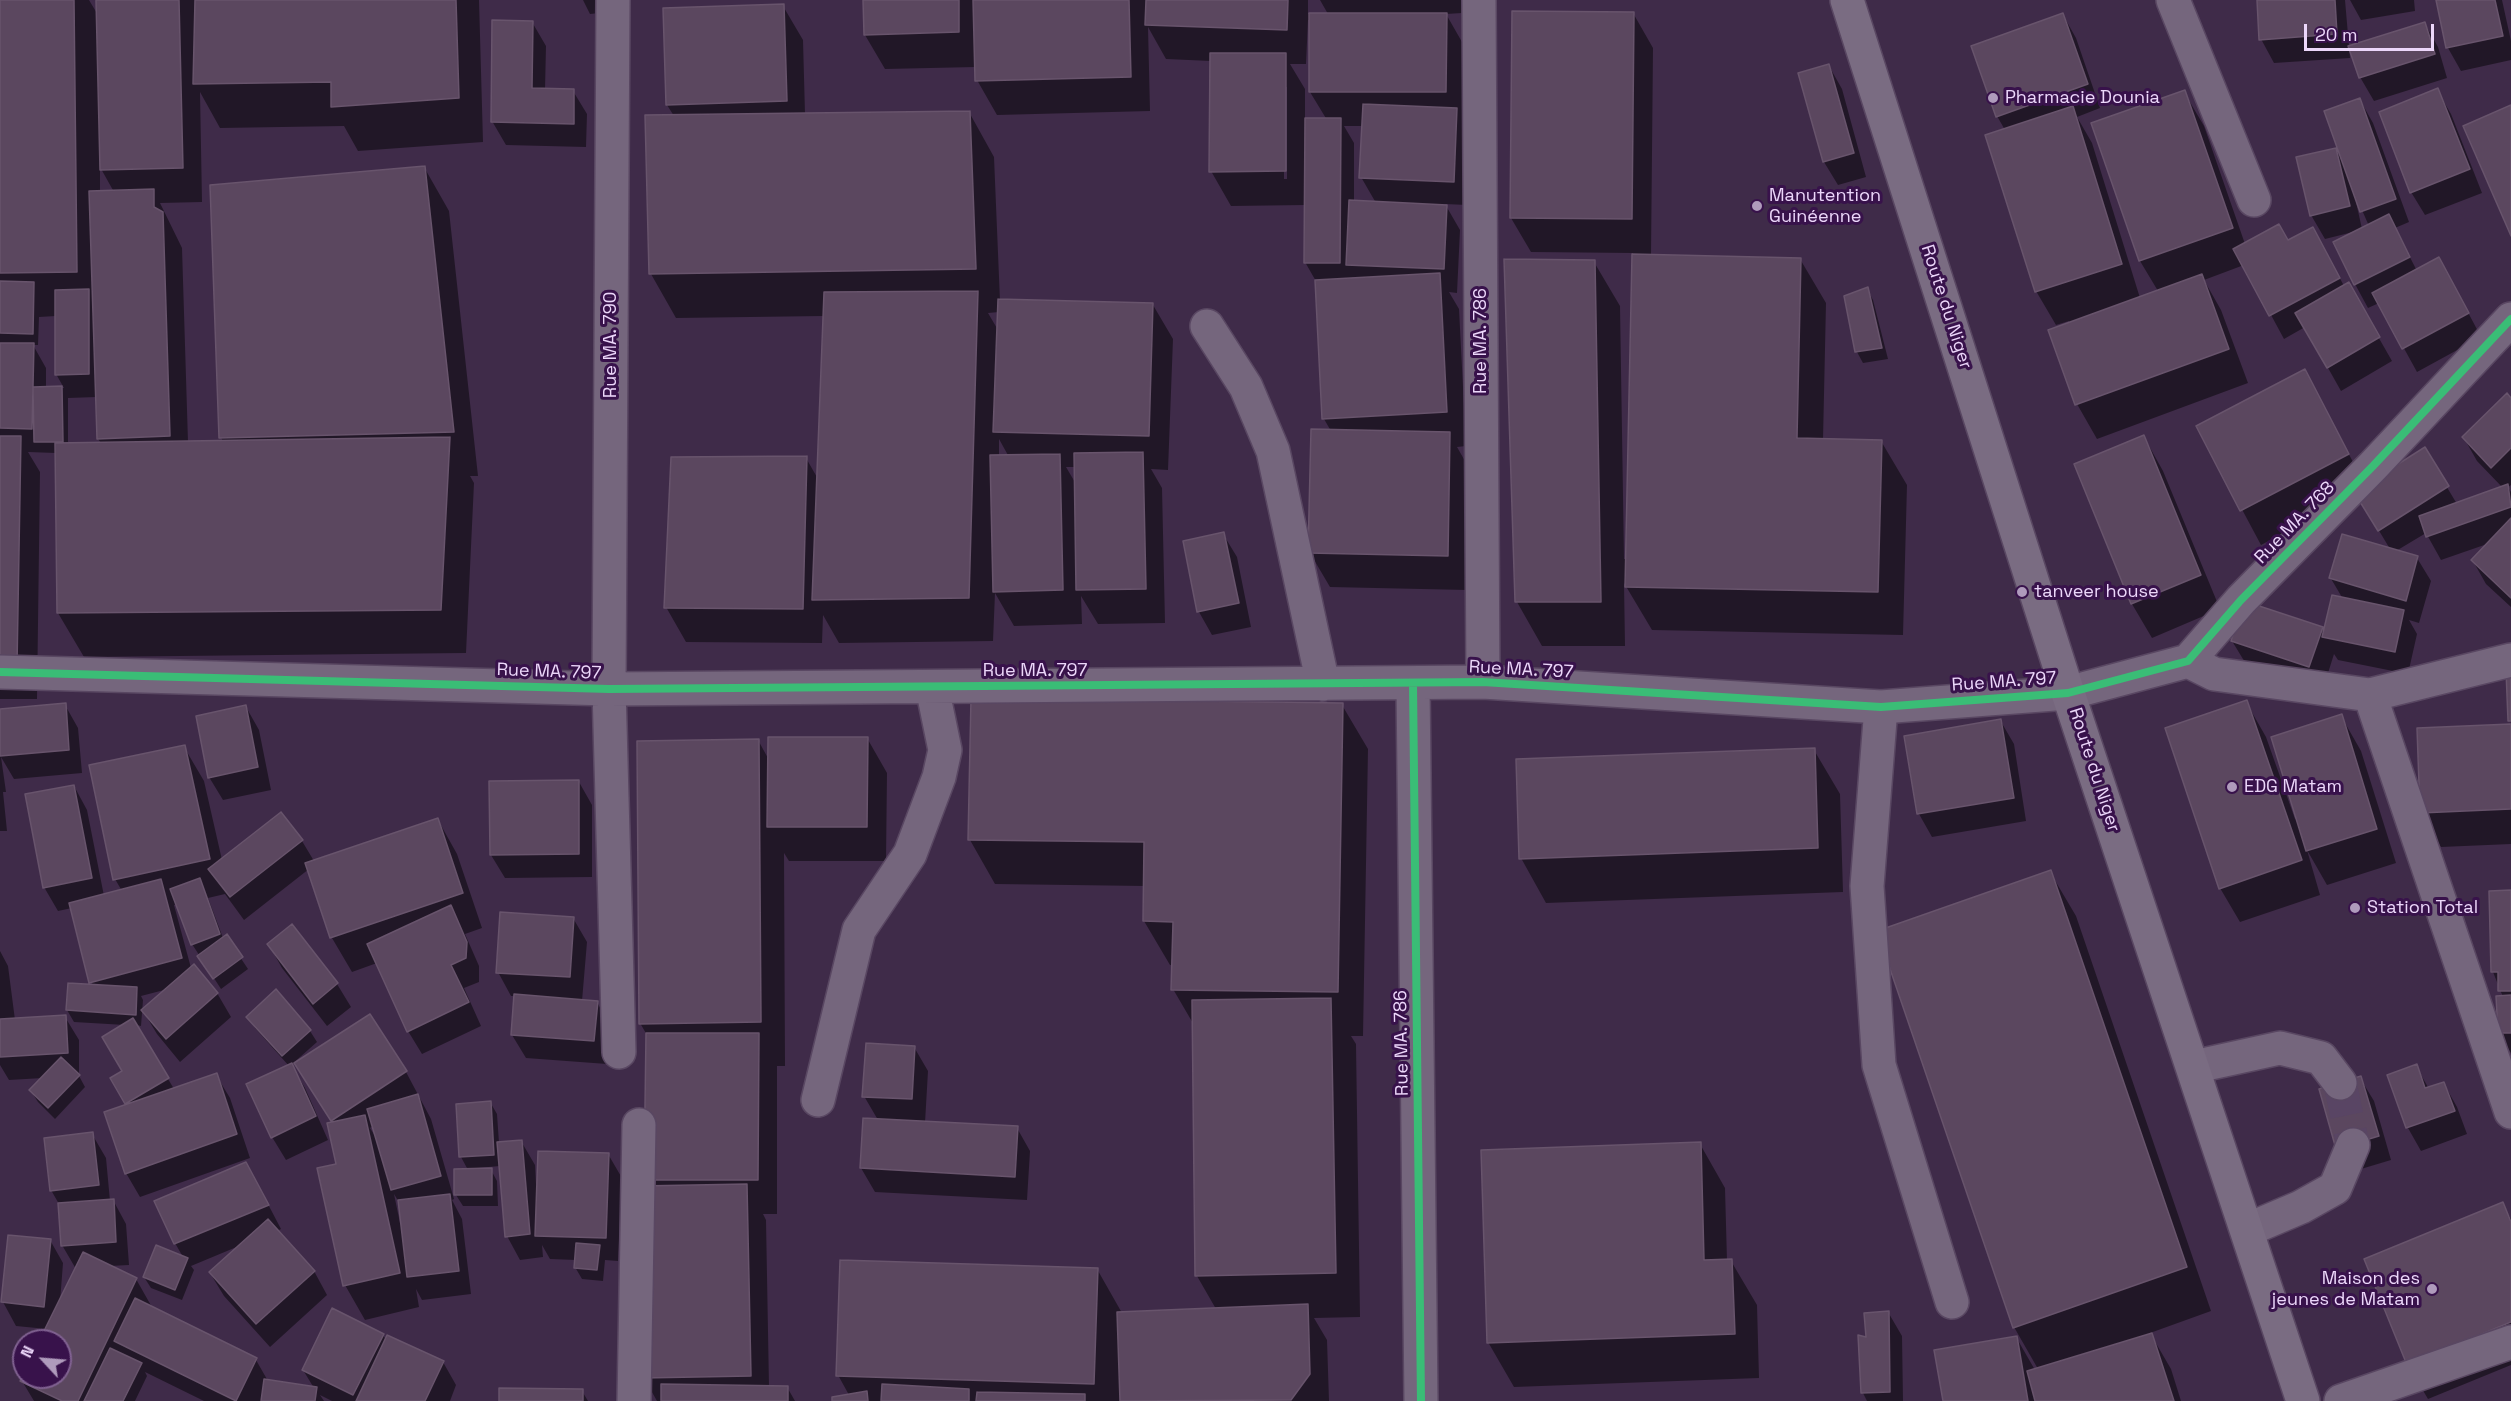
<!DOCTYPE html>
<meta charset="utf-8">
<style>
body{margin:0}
#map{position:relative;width:2511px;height:1401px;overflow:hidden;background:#3f2b49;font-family:"Space Grotesk",sans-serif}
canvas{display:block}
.north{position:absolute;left:12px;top:1329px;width:60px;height:60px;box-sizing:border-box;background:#38124b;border:2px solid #806191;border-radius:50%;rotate:296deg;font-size:16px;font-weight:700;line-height:24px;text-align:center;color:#ecd7fa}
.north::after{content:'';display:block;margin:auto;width:21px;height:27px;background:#af9bbc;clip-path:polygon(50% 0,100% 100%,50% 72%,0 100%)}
.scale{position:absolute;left:2304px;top:24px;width:130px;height:27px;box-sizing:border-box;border:3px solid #ecd7fa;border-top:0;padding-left:8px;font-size:18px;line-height:21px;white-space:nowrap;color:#ecd7fa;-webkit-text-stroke:4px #38124b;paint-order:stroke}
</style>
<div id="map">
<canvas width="2511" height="1401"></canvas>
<div class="north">N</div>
<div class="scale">20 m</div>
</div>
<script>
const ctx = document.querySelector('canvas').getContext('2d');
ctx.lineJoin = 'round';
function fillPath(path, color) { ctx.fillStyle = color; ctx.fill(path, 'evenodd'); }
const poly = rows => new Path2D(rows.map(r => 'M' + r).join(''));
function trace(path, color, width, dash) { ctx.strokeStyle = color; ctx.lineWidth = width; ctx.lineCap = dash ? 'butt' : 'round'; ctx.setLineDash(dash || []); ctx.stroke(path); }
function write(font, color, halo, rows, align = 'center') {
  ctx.font = font + ' "Space Grotesk",sans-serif'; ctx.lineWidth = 6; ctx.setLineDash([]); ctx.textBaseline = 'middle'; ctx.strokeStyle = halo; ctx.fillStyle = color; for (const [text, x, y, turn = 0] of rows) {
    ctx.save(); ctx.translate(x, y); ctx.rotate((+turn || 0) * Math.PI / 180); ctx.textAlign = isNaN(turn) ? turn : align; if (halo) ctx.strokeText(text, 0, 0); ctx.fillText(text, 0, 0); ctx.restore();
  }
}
fillPath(poly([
 [0,0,89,0,98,15,98,0,479,0,483,142,358,151,344,126,220,128,200,92,202,202,160,203,182,248,188,442,223,442,221,437,424,167,449,211,478,476,470,476,474,483,466,653,84,657,58,613,56,453,28,452,40,472,37,699,0,699],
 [100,167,114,192,100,192],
 [56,316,56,374,64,388,46,388,46,368,33,345,38,345,39,317],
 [97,397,98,439,101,443,68,444,68,398],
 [583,0,609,0,610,12,590,14],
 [864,0,1308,0,1308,14,1328,14,1320,0,1462,0,1462,13,1446,14,1466,49,1467,205,1445,204,1460,230,1457,293,1449,292,1459,309,1466,446,1457,447,1469,468,1467,590,1330,587,1310,553,1331,431,1324,419,1317,283,1305,262,1306,205,1231,206,1211,171,1211,61,1166,59,1148,27,1150,111,997,115,977,80,976,67,885,69,865,35],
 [1308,20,1310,20,1310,92,1327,120,1305,120,1305,89,1290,64,1306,64],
 [1284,87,1287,87,1287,179,1284,179],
 [1344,126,1363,126,1361,177,1376,203,1354,202,1354,143],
 [2258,0,2345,0,2350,58,2274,63,2261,39],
 [2350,0,2414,0,2415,11,2361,20],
 [2437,0,2502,0,2511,41,2511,60,2461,71,2448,48],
 [783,6,803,40,805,114,969,112,994,157,1000,301,1153,305,1173,339,1168,470,1151,469,1162,488,1165,623,1098,624,1081,596,1082,624,1014,626,995,593,993,641,839,643,823,615,822,643,686,642,666,607,806,458,818,479,824,316,676,318,651,274,674,116,667,105],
 [999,312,998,330,988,313],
 [999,439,1009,457,999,457],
 [1066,467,1076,467,1076,484],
 [1633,13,1653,48,1651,256,1800,259,1826,303,1823,440,1881,441,1907,485,1903,635,1652,630,1624,583,1625,646,1542,646,1517,602,1594,262,1620,306,1624,559,1627,559,1633,253,1531,252,1511,218],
 [2063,15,2076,38,2100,108,2077,117,2092,143,2140,298,2158,291,2140,261,2093,124,2184,92,2204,126,2245,244,2288,242,2326,252,2344,286,2348,284,2392,361,2341,391,2305,327,2284,339,2244,265,2204,280,2221,310,2248,383,2097,439,2077,404,2050,331,2070,324,2069,321,2056,325,2036,291,2005,130,1997,116],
 [532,22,546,46,545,90,573,91,587,114,586,147,506,145,492,121],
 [2425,24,2438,47,2447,78,2374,101,2360,77],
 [1829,66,1842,89,1866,177,1838,185,1824,162,1800,74],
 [2437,90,2451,114,2482,193,2425,215,2411,192],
 [2360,100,2373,123,2409,222,2395,228,2417,271,2452,282,2481,337,2417,372,2379,303,2368,308,2355,284,2353,232,2325,239,2311,215,2335,149,2342,158],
 [2358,201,2369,226,2362,229,2356,202],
 [1867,289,1873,300,1888,359,1863,363,1857,352],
 [2304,371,2366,486,2424,449,2457,504,2503,488,2477,461,2464,438,2511,400,2511,485,2508,487,2511,492,2511,607,2486,584,2473,561,2490,543,2441,560,2426,533,2396,551,2417,558,2431,581,2419,623,2409,620,2417,634,2408,674,2338,660,2334,654,2323,689,2246,664,2232,641,2322,628,2325,633,2343,599,2330,577,2390,549,2357,494,2261,545,2198,427],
 [2144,437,2163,471,2220,609,2152,638,2132,604,2076,465],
 [1223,534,1237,557,1251,627,1212,635,1199,612],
 [2246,702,2266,737,2295,819,2297,819,2341,716,2361,751,2396,863,2327,885,2307,850,2320,895,2240,922,2220,888],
 [65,705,78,728,82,773,14,779,1,757,6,792,3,792,7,831,0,831,0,711],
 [1342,705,1368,749,1363,1036,1351,1036,1356,1044,1360,1317,1314,1318,1327,1340,1329,1401,834,1401,849,1395,838,1375,1097,1269,1122,1313,1216,1309,1197,1276,1194,1025,1173,989,1173,965,1170,965,1144,921,1145,886,995,884,970,840],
 [246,707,259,730,271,790,223,800,209,777],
 [2000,720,2014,744,2026,821,1932,837,1919,814],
 [2511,725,2511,844,2441,847,2421,812],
 [867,738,887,773,886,861,789,861,784,853,785,1066,777,1066,777,1214,763,1214,766,1220,769,1387,787,1387,795,1401,657,1401,644,1378,651,1187,647,1035,640,1023,758,740,769,760],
 [184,747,204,781,222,860,280,814,302,841,314,861,438,820,457,854,482,928,465,934,479,966,479,982,464,988,481,1026,422,1054,408,1031,377,963,352,972,332,938,309,869,244,920,225,894,208,898,223,938,226,936,248,969,221,989,192,944,178,904,174,905,191,968,217,993,231,1017,180,1062,157,1034,143,1011,168,989,141,996,143,1000,141,1026,136,1025,174,1089,216,1075,230,1098,250,1158,140,1197,126,1173,127,1106,112,1079,124,1071,125,1025,74,1022,67,1010,93,986,72,908,58,911,44,887,74,786,87,810,104,896,122,891,115,879],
 [1814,750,1840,794,1843,892,1546,903,1521,858],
 [579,782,592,805,592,877,505,878,491,855],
 [2050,872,2076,916,2211,1311,2150,1333,2171,1369,2181,1401,1944,1401,2016,1337,2035,1370,2038,1369,2014,1327],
 [2511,891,2511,1053,2499,1033,2503,997,2493,972,2491,892],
 [573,918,587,942,582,1001,597,1002,610,1026,607,1064,526,1058,512,1035,515,996,511,996,498,972],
 [292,926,337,984,351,1007,327,1026,282,968,269,945],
 [0,951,8,966,15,1020,65,1017,79,1040,79,1076,85,1087,55,1119,38,1102,31,1091,43,1078,9,1080,0,1065],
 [275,991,310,1031,317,1042,291,1065,305,1088,328,1140,286,1160,272,1137,289,1066,255,1028,248,1017],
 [914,1047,928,1071,925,1123,1017,1128,1030,1151,1027,1200,875,1192,861,1168,864,1119,878,1120,864,1096],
 [296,1064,406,1072,431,1119,454,1199,452,1200,462,1219,471,1294,422,1300,416,1289,419,1307,365,1320,345,1285,338,1165,333,1124],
 [373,1126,375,1136,370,1128],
 [394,1194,400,1204,402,1222,400,1223],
 [2416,1066,2429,1089,2444,1084,2457,1107,2467,1134,2421,1151,2408,1128,2389,1076],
 [2360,1078,2374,1101,2391,1160,2351,1172],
 [490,1102,497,1114,499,1143,521,1141,535,1165,536,1184,608,1154,622,1178,618,1261,605,1260,603,1281,582,1279,575,1267,576,1260,550,1259,542,1245,543,1257,520,1260,507,1236,500,1166,477,1168,477,1170,491,1170,497,1181,498,1206,463,1206,456,1195,468,1170,461,1157,457,1105],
 [92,1134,106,1158,110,1201,113,1200,126,1224,129,1265,109,1266,136,1279,153,1309,256,1360,268,1381,314,1388,303,1370,383,1335,386,1340,443,1362,456,1385,450,1401,332,1401,320,1395,324,1401,204,1401,145,1372,147,1376,135,1401,34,1401,22,1381,24,1376,60,1377,60,1341,41,1341,47,1329,16,1326,3,1302,50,1240,63,1263,60,1302,76,1269,62,1245,59,1204,51,1190],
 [1700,1144,1725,1188,1727,1261,1731,1261,1757,1305,1759,1378,1514,1387,1488,1342],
 [259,1187,281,1229,277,1231,314,1271,327,1295,270,1347,224,1296,210,1273,239,1246,191,1266,194,1270,182,1300,151,1288,144,1277,183,1257,175,1243],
 [2502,1204,2511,1219,2511,1365,2428,1399,2408,1365],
 [1888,1312,1902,1336,1903,1401,1867,1401,1863,1393,1860,1337,1868,1339],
 [582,1391,588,1401,500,1401]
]), '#0007');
const building = poly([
 [0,0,74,0,77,272,0,273,0,0],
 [96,0,179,0,183,168,100,170,96,0],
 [195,0,456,0,459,98,331,107,331,82,193,84,195,0],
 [863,0,959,0,959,32,864,35,863,0],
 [973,0,1129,0,1131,77,975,81,973,0],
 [1146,0,1288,0,1287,30,1145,25,1146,0],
 [2257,0,2335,0,2337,34,2259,40,2257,0],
 [2436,0,2495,0,2503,36,2446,48,2436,0],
 [784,4,787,101,666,105,663,8,784,4],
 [1512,11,1634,12,1632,219,1510,218,1512,11],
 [1309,13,1447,13,1446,92,1309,92,1309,13],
 [2063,13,2088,84,1996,117,1971,46,2063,13],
 [492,20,533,21,532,88,574,89,574,124,491,122,492,20],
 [2425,22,2435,54,2359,78,2348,46,2425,22],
 [1210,53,1286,53,1286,171,1209,172,1210,53],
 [1829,64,1854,153,1823,162,1798,73,1829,64],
 [2438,88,2470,169,2410,193,2379,112,2438,88],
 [2185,90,2233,228,2139,261,2091,123,2185,90],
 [2360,98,2396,199,2360,212,2324,111,2360,98],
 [1363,104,1457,108,1454,182,1359,178,1363,104],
 [2511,105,2511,236,2463,126,2511,105],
 [2073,106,2122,264,2035,292,1985,135,2073,106],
 [970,111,976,269,649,274,645,115,970,111],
 [1305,118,1341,118,1340,263,1304,263,1305,118],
 [2336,148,2350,206,2310,216,2296,157,2336,148],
 [425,166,454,432,219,438,210,185,425,166],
 [154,189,154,207,163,212,170,436,97,439,89,191,154,189],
 [1349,200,1447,205,1444,269,1346,265,1349,200],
 [2389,214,2410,257,2354,285,2333,242,2389,214],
 [2279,224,2288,240,2313,227,2340,278,2269,316,2233,249,2279,224],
 [1632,254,1801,258,1797,438,1882,440,1878,592,1625,587,1632,254],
 [2439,257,2469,313,2402,349,2372,293,2439,257],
 [1504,259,1595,260,1601,602,1515,602,1504,259],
 [1440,273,1447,412,1322,419,1315,280,1440,273],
 [2202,274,2229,349,2075,405,2048,330,2202,274],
 [0,281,34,282,33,334,0,333,0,281],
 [2349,282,2380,337,2327,368,2295,313,2349,282],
 [1868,287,1882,348,1855,352,1844,296,1868,287],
 [89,289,89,374,55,375,55,290,89,289],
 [978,291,969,598,812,600,824,292,978,291],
 [998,299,1153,303,1149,436,993,432,998,299],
 [0,343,34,343,32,429,0,428,0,343],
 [2305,369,2349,454,2240,511,2196,426,2305,369],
 [62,386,63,442,34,442,33,387,62,386],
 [2507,393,2511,398,2511,448,2491,468,2462,437,2507,393],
 [1311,429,1450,432,1448,556,1308,553,1311,429],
 [2144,435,2201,575,2131,604,2074,464,2144,435],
 [0,436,21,436,17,665,0,665,0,436],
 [450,437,441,610,57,613,55,443,450,437],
 [2425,447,2449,486,2378,531,2354,492,2425,447],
 [1143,452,1146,589,1076,590,1074,453,1143,452],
 [1060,454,1063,590,993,592,990,455,1060,454],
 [807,456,803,609,664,608,671,457,807,456],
 [2508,484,2511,507,2426,537,2419,516,2508,484],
 [2511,518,2511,598,2471,560,2511,518],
 [1224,532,1239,603,1197,612,1183,541,1224,532],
 [2342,534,2418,556,2406,601,2329,578,2342,534],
 [2332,595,2404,610,2395,652,2322,637,2332,595],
 [2244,601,2323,627,2309,667,2231,641,2244,601],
 [2506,670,2511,670,2511,721,2508,721,2506,670],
 [971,698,1343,703,1338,992,1171,990,1173,922,1143,921,1144,842,968,840,971,698],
 [2247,700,2302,860,2219,889,2165,728,2247,700],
 [66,703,69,750,0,756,0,709,66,703],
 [246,705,258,767,208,778,196,716,246,705],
 [2342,714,2377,829,2306,851,2271,737,2342,714],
 [2001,719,2014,798,1917,814,1904,736,2001,719],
 [2511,724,2511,809,2420,813,2417,728,2511,724],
 [768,737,868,737,867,827,767,827,768,737],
 [759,739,761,1022,639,1024,637,741,759,739],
 [185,745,210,859,113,880,89,765,185,745],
 [1815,748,1818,848,1519,859,1516,759,1815,748],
 [579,780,579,854,490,855,489,781,579,780],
 [74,785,92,878,43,888,25,794,74,785],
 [281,812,303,840,230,897,208,869,281,812],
 [438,818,463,893,330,938,305,863,438,818],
 [2051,870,2187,1267,2013,1328,1877,931,2051,870],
 [200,878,220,934,191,945,170,889,200,878],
 [161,879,182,958,89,983,69,903,161,879],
 [2511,890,2511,991,2498,991,2498,972,2491,972,2489,891,2511,890],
 [451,905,467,942,466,958,451,965,469,1002,407,1032,367,944,451,905],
 [500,912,574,917,570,977,496,973,500,912],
 [292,924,338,983,313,1004,267,944,292,924],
 [227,934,243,957,213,979,197,956,227,934],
 [194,964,218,993,166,1039,141,1010,194,964],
 [68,983,137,987,136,1015,66,1010,68,983],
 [276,989,311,1030,282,1056,246,1017,276,989],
 [514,994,598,1001,594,1041,511,1035,514,994],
 [2511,995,2511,1033,2498,1033,2496,996,2511,995],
 [1331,998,1336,1273,1195,1276,1192,1000,1331,998],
 [370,1014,407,1071,331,1121,294,1063,370,1014],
 [66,1015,68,1053,0,1057,0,1019,66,1015],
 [133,1018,169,1078,125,1104,110,1078,122,1071,102,1037,133,1018],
 [646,1033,759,1033,758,1180,644,1180,646,1033],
 [866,1043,915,1046,912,1099,862,1097,866,1043],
 [61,1057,80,1075,48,1108,29,1090,61,1057],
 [292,1063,316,1116,271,1138,246,1084,292,1063],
 [2417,1064,2425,1088,2444,1082,2455,1111,2406,1128,2387,1075,2417,1064],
 [217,1073,237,1134,125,1174,104,1112,217,1073],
 [2361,1076,2379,1136,2336,1149,2319,1089,2361,1076],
 [418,1094,441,1176,391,1190,367,1109,418,1094],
 [491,1101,494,1155,459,1157,456,1104,491,1101],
 [365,1115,400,1273,343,1286,317,1168,336,1164,327,1123,365,1115],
 [863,1118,1018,1126,1015,1177,860,1168,863,1118],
 [93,1132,99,1185,50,1191,44,1138,93,1132],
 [522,1140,530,1234,505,1237,497,1142,522,1140],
 [1701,1142,1704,1260,1732,1259,1735,1334,1487,1343,1481,1150,1701,1142],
 [538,1151,609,1153,606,1238,535,1236,538,1151],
 [246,1162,269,1205,174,1244,154,1201,246,1162],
 [492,1168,492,1195,454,1195,454,1169,492,1168],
 [747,1184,751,1376,642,1378,640,1186,747,1184],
 [450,1194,459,1271,407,1277,398,1200,450,1194],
 [114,1199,116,1242,61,1246,58,1203,114,1199],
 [2503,1202,2511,1222,2511,1322,2407,1365,2364,1259,2503,1202],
 [268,1219,315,1271,256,1324,209,1272,268,1219],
 [8,1235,51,1239,44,1307,1,1302,8,1235],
 [576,1243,600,1245,597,1270,574,1268,576,1243],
 [156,1245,188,1258,175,1290,143,1277,156,1245],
 [83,1252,137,1278,78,1401,62,1401,20,1381,24,1373,24,1377,60,1377,60,1341,39,1341,83,1252],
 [840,1260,1098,1268,1094,1384,836,1376,840,1260],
 [135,1298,257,1358,236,1401,114,1341,135,1298],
 [1308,1304,1310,1374,1291,1400,1120,1401,1117,1312,1308,1304],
 [332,1308,384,1334,353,1395,302,1370,332,1308],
 [1889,1311,1890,1392,1861,1393,1858,1335,1866,1337,1864,1313,1889,1311],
 [2152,1333,2174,1401,2035,1401,2027,1371,2152,1333],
 [387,1335,444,1361,425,1401,356,1401,387,1335],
 [2017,1336,2028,1401,1943,1401,1934,1350,2017,1336],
 [110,1348,142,1363,123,1401,84,1401,110,1348],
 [264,1379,317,1387,315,1401,261,1401,264,1379],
 [661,1384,788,1386,788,1401,661,1401,661,1384],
 [882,1384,969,1389,969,1401,881,1401,882,1384],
 [499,1388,583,1389,583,1401,499,1401,499,1388],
 [867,1391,868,1401,832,1401,832,1397,867,1391],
 [977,1392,1085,1394,1085,1401,976,1401,977,1392]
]);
fillPath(building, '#5b475f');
trace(building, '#68546c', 1.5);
trace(poly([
 [2340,1083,2353,1145]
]), '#594564', 33, [33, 16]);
const minor = poly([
 [613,0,609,689,619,1052],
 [1479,0,1483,682],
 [2173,0,2254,200],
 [1207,326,1246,387,1273,451,1323,684],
 [2188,661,2214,674,2370,695,2511,660],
 [0,672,609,689,1483,682,1881,707,2068,693,2188,661,2241,600,2373,466,2511,319],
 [1413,684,1421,1401],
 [2370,695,2511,1112],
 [1881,707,1867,886,1879,1065,1952,1302],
 [2193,1067,2280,1048,2321,1058,2340,1083],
 [818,1100,859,930,910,854,939,777,945,750,932,687],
 [2247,1230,2301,1207,2335,1188,2353,1145],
 [634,1401,639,1125],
 [2341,1401,2511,1342]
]);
const major = poly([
 [1847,0,2068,693,2303,1401]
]);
trace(minor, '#594762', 36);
trace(major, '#594762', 36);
trace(minor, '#75667d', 33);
trace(major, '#7a6c82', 33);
trace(poly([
 [0,672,609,689,1483,682,1881,707,2068,693,2188,661,2241,600,2373,466,2511,319],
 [1413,684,1421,1401]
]), '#3abd76', 8);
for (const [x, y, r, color] of [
 [1993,98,6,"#af9bbc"],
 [1757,206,6,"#af9bbc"],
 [2022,592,6,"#af9bbc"],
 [2232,787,6,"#af9bbc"],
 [2355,908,6,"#af9bbc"],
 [2432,1289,6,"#af9bbc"]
]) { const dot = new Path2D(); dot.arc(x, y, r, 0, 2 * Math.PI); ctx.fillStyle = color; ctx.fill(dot); trace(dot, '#38124b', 2); }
write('18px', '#ecd7fa', '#38124b', [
 ["Pharmacie Dounia",2005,98],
 ["Manutention",1769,196],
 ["Guinéenne",1769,217],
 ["tanveer house",2034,592],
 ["EDG Matam",2244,787],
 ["Station Total",2367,908],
 ["Maison des",2420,1279,"right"],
 ["jeunes de Matam",2420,1300,"right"]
], 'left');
write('18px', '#ecd7fa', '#38124b', [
 ["Route du Niger",1946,307,72],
 ["Rue MA. 786",1481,341,-90],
 ["Rue MA. 790",611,345,-90],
 ["Rue MA. 768",2295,523,-46],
 ["Rue MA. 797",1521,670,3],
 ["Rue MA. 797",1035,671],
 ["Rue MA. 797",549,672,2],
 ["Rue MA. 797",2004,682,-4],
 ["Route du Niger",2094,770,72],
 ["Rue MA. 786",1402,1043,-91]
]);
</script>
